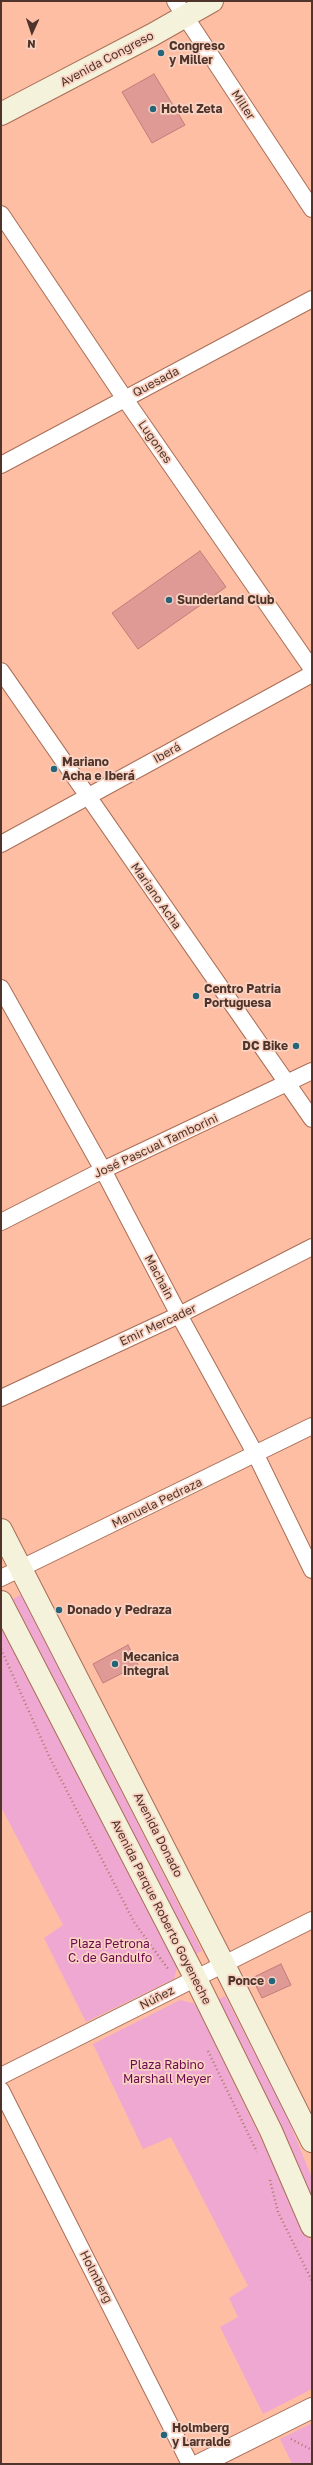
<!DOCTYPE html>
<meta charset="utf-8">
<style>
body{margin:0}
#map{position:relative;width:313px;height:2465px;overflow:hidden;background:#febea3;font-family:"Golos Text",sans-serif}
canvas{display:block}
.frame{position:absolute;inset:0;border:2px solid #4e342a;pointer-events:none}
.north{position:absolute;left:12px;top:12px;width:40px;height:40px;-webkit-text-stroke:3px #f9d2c2;paint-order:stroke;rotate:183deg;font-size:11px;font-weight:700;line-height:16px;text-align:center;color:#4e342a}
.north::after{content:'';display:block;margin:auto;width:14px;height:18px;background:#4e342a;clip-path:polygon(50% 0,100% 100%,50% 72%,0 100%)}
</style>
<div id="map">
<canvas width="313" height="2465"></canvas>
<div class="frame"></div>
<div class="north">N</div>
</div>
<script>
const ctx = document.querySelector('canvas').getContext('2d');
ctx.lineJoin = 'round';
function fillPath(path, color) { ctx.fillStyle = color; ctx.fill(path, 'evenodd'); }
const poly = rows => new Path2D(rows.map(r => 'M' + r).join(''));
function trace(path, color, width, dash) { ctx.strokeStyle = color; ctx.lineWidth = width; ctx.lineCap = dash ? 'butt' : 'round'; ctx.setLineDash(dash || []); ctx.stroke(path); }
function write(font, color, halo, rows, align = 'center') {
  ctx.font = font + ' "Golos Text",sans-serif'; ctx.lineWidth = 3.5; ctx.setLineDash([]); ctx.textBaseline = 'middle'; ctx.strokeStyle = halo; ctx.fillStyle = color; for (const [text, x, y, turn = 0] of rows) {
    ctx.save(); ctx.translate(x, y); ctx.rotate((+turn || 0) * Math.PI / 180); ctx.textAlign = isNaN(turn) ? turn : align; if (halo) ctx.strokeText(text, 0, 0); ctx.fillText(text, 0, 0); ctx.restore();
  }
}
fillPath(poly([
 [22,1594,202,1951,194,1955,13,1599],
 [1,1627,175,1958,177,1968,174,1979,86,2022,44,1938,63,1925,1,1807],
 [225,1996,285,2112,312,2178,312,2203,216,2000],
 [180,2000,193,2003,197,2007,312,2244,312,2389,263,2414,220,2327,238,2317,229,2298,248,2286,171,2137,143,2149,93,2044],
 [312,2423,312,2464,292,2464,280,2439]
]), '#efa8d2');
const building = poly([
 [154,74,185,125,152,143,122,92,154,74],
 [200,551,226,587,138,649,112,613,200,551],
 [128,1645,138,1665,103,1683,93,1664,128,1645],
 [281,1964,291,1985,262,1998,252,1978,281,1964]
]);
fillPath(building, '#df9a96');
trace(building, '#bf7d79', 1);
const minor = poly([
 [175,1,312,209],
 [1,214,125,399,312,669],
 [1,465,312,299],
 [1,671,312,1119],
 [1,844,312,674],
 [1,988,103,1170,179,1315,256,1455,312,1570],
 [1,1222,103,1170,312,1071],
 [1,1398,179,1315,312,1247],
 [1,1578,312,1426],
 [1,2076,312,1920],
 [1,2090,190,2464]
]);
const tertiary = poly([
 [200,2464,312,2408]
]);
const secondary = poly([
 [1,114,152,35,212,1],
 [1,1530,224,1965,312,2141],
 [1,1602,196,1979,271,2131,312,2226]
]);
trace(minor, '#a96e56', 18);
trace(tertiary, '#a96e56', 22);
trace(secondary, '#a96e56', 24);
trace(poly([
 [1,1649,49,1756,134,1922,168,1969],
 [208,2051,257,2152],
 [270,2180,278,2212,312,2281],
 [291,2439,312,2450]
]), '#a87b68', 2.5, [1, 3]);
trace(minor, '#fff', 16);
trace(tertiary, '#fff', 20);
trace(secondary, '#f5f2dc', 22);
for (const [x, y, r, color] of [
 [161,53,4,"#25657a"],
 [153,109,4,"#25657a"],
 [169,600,4,"#25657a"],
 [54,769,4,"#25657a"],
 [196,996,4,"#25657a"],
 [296,1046,4,"#25657a"],
 [59,1610,4,"#25657a"],
 [115,1664,4,"#25657a"],
 [272,1981,4,"#25657a"],
 [164,2435,4,"#25657a"]
]) { const dot = new Path2D(); dot.arc(x, y, r, 0, 2 * Math.PI); ctx.fillStyle = color; ctx.fill(dot); trace(dot, '#f9d2c2', 1.5); }
write('bold 12px', '#4e342a', '#f9d2c2', [
 ["Congreso",169,46],
 ["y Miller",169,60],
 ["Hotel Zeta",161,109],
 ["Sunderland Club",177,600],
 ["Mariano",62,762],
 ["Acha e Iberá",62,776],
 ["Centro Patria",204,989],
 ["Portuguesa",204,1003],
 ["DC Bike",288,1046,"right"],
 ["Donado y Pedraza",67,1610],
 ["Mecanica",123,1657],
 ["Integral",123,1671],
 ["Ponce",264,1981,"right"],
 ["Holmberg",172,2428],
 ["y Larralde",172,2442]
], 'left');
write('12px', '#4e342a', '#f9d2c2', [
 ["Avenida Congreso",107,59,-28],
 ["Miller",243,105,57],
 ["Quesada",156,382,-28],
 ["Lugones",155,442,55],
 ["Iberá",167,753,-29],
 ["Mariano Acha",156,896,55],
 ["José Pascual Tamborini",156,1146,-25],
 ["Machain",159,1277,62],
 ["Emir Mercader",158,1325,-25],
 ["Manuela Pedraza",157,1503,-26],
 ["Avenida Donado",158,1835,63],
 ["Avenida Parque Roberto Goyeneche",161,1912,63],
 ["Núñez",157,1998,-27],
 ["Holmberg",96,2277,63]
]);
write('12px', '#6c0950', '#f9d2c2', [
 ["Plaza Petrona",110,1944],
 ["C. de Gandulfo",110,1958],
 ["Plaza Rabino",167,2065],
 ["Marshall Meyer",167,2079]
]);
</script>
